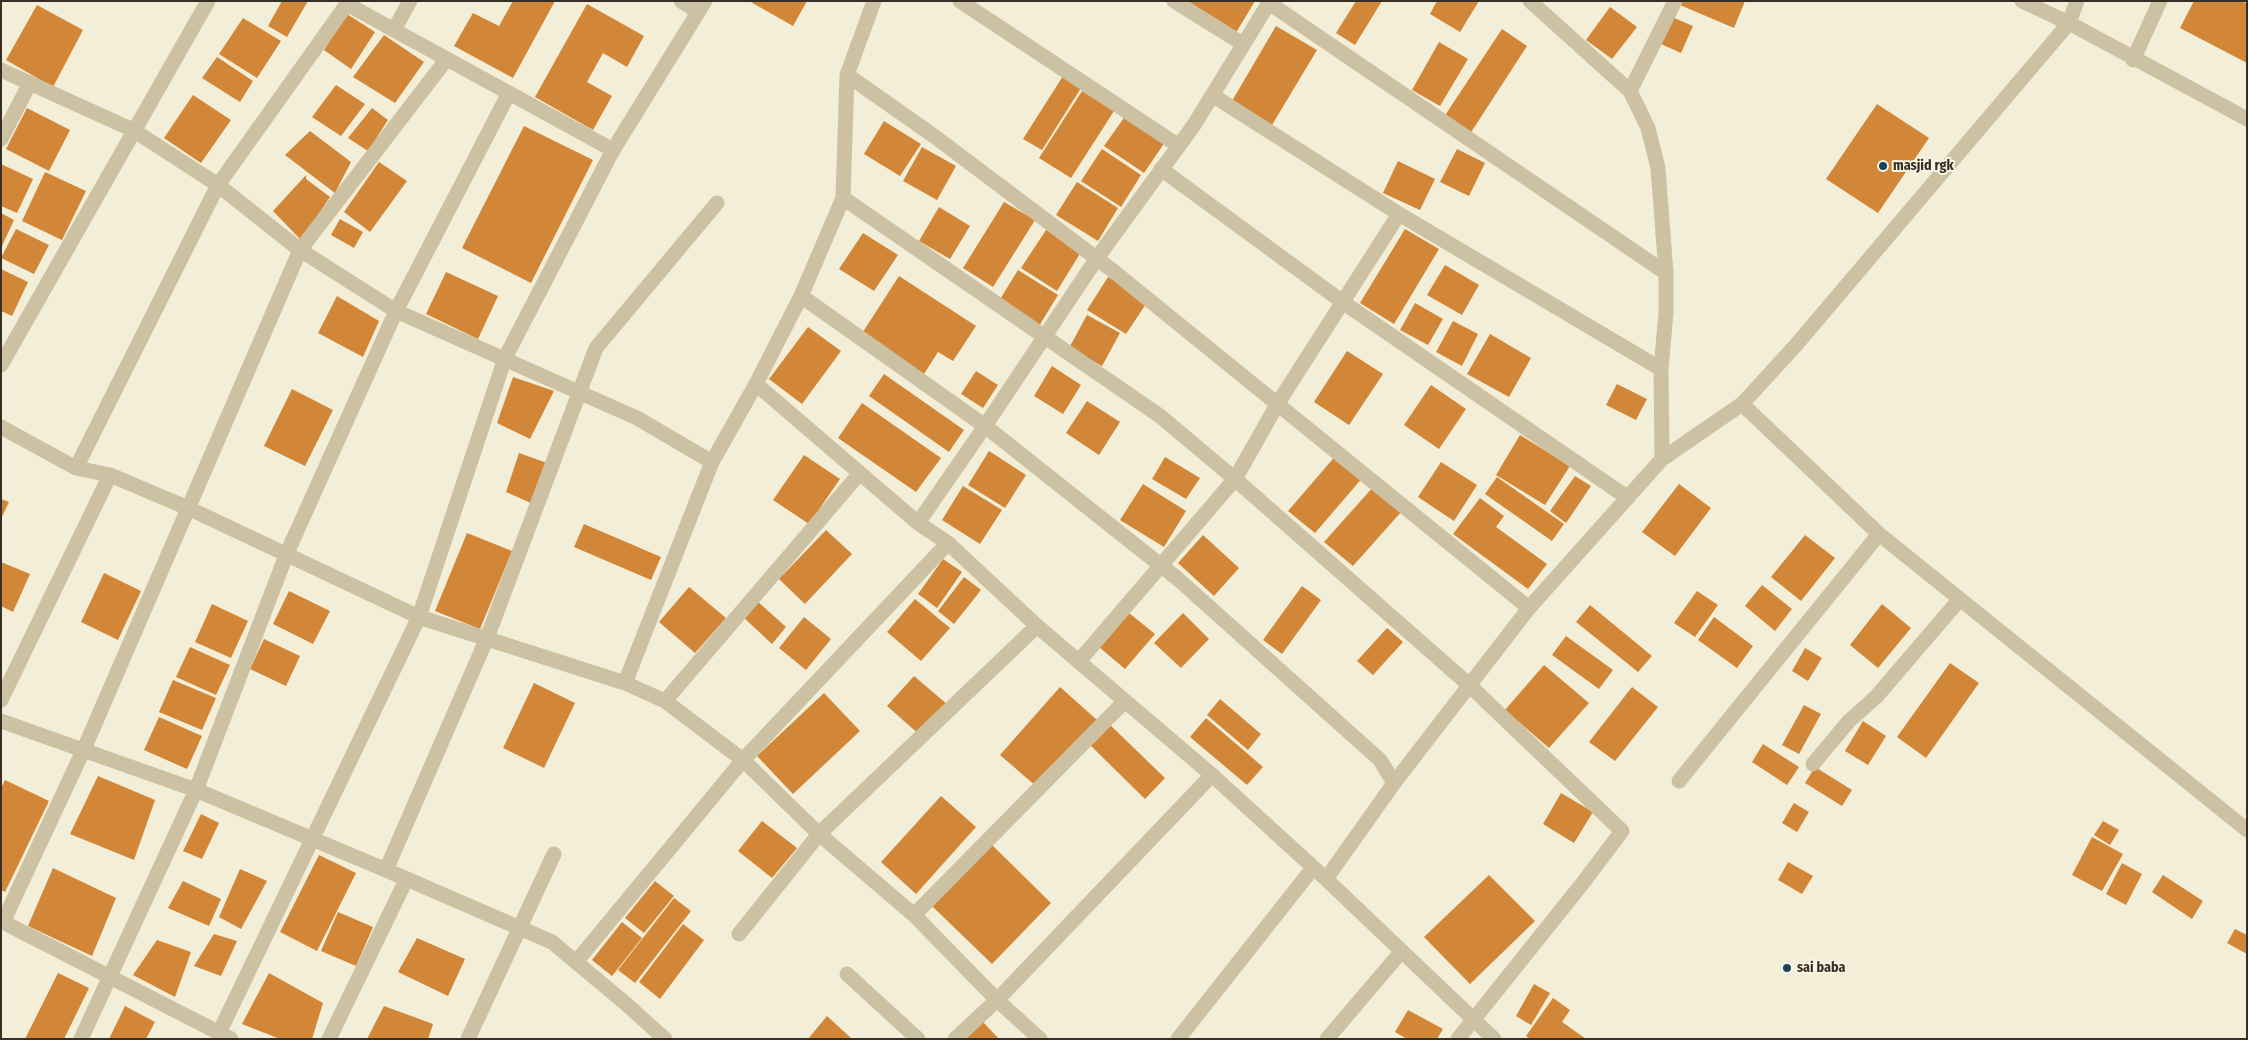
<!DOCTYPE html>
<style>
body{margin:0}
#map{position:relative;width:2248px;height:1040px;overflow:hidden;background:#f3eed7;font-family:"Fira Sans Condensed",sans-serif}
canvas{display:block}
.frame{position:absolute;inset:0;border:2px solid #362f25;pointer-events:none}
</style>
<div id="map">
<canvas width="2248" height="1040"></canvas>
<div class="frame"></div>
</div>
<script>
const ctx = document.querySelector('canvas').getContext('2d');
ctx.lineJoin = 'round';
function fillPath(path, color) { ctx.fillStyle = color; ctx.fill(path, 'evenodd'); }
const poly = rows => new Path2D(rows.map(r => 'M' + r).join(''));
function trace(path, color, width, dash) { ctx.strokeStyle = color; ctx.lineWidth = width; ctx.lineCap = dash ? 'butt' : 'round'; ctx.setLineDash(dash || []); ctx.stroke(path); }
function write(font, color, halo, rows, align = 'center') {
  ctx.font = font + ' "Fira Sans Condensed",sans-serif'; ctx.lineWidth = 4; ctx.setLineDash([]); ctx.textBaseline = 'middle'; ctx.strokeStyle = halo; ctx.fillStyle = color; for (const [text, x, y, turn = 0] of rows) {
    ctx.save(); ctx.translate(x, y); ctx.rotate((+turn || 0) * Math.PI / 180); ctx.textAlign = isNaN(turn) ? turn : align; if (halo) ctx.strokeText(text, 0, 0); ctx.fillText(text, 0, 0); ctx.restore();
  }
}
fillPath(poly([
 [282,1,308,1,287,37,268,26],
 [513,1,555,1,513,78,454,46,473,13,499,26],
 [749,1,807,1,793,26],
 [1179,1,1255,1,1234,36],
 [1356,1,1382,1,1355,45,1336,33],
 [1437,1,1479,1,1460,32,1430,14],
 [1682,1,1745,1,1734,28,1680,5],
 [2194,1,2242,1,2247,4,2247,63,2180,28],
 [587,4,644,36,627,67,603,53,587,82,612,96,593,130,535,97],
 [37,5,83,30,53,87,6,60],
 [1610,7,1637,27,1612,59,1586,40],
 [347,14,375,32,351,69,324,50],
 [1672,17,1693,26,1681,53,1661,44],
 [243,18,281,41,257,78,219,54],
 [1276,26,1317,50,1272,125,1232,101],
 [1502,29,1527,46,1468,137,1442,120],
 [384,35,424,62,395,103,353,77],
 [1439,42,1468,59,1440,106,1412,90],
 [217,57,253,81,240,102,202,78],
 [1063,76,1081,88,1042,150,1023,139],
 [336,85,365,104,341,136,312,117],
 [1082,91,1114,111,1071,178,1039,158],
 [193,95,231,120,201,163,164,138],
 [1877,104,1929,138,1878,213,1826,179],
 [27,108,70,130,49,171,6,149],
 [372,108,388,120,368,151,348,138],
 [1126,115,1165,142,1144,173,1104,146],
 [884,121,921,144,900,176,864,154],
 [524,126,593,160,531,283,462,248],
 [310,131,351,162,335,193,285,155],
 [922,147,956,166,937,200,903,181],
 [1102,149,1141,175,1121,207,1081,181],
 [1457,149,1485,163,1469,196,1440,182],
 [1398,161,1435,179,1420,210,1383,193],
 [379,162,407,181,370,232,344,212],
 [1,164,33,179,17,213,1,206],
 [45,172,86,191,62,240,22,221],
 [306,175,306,179,330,197,301,240,273,211],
 [1077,182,1118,208,1098,241,1056,215],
 [1004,202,1035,220,993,287,963,268],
 [939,207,970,226,950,259,919,241],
 [1,213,14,220,1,248],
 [340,219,363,232,354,248,331,235],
 [16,229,49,245,34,274,1,258],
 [1405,229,1439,249,1394,324,1360,303],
 [1046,230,1081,252,1057,291,1021,268],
 [863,233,898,255,874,291,839,269],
 [1445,265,1479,285,1462,315,1427,295],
 [1,269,28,282,12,316,1,311],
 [1018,270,1058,295,1039,326,999,301],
 [446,272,498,296,478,339,426,314],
 [899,276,976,326,953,361,938,352,924,374,861,335],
 [1108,277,1148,301,1126,334,1087,310],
 [337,296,379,321,363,357,318,333],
 [1415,303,1443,319,1428,345,1400,330],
 [1087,315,1120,333,1102,366,1069,348],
 [1453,321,1478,334,1462,366,1436,352],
 [808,327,841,351,802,404,769,379],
 [1490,334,1531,358,1509,397,1467,374],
 [1347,351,1383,374,1349,425,1314,402],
 [1052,366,1081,385,1063,414,1034,396],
 [976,371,998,385,983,408,961,394],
 [884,374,964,430,949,452,869,396],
 [513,377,554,391,530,439,497,423],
 [1617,384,1647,399,1636,420,1606,405],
 [1431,385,1466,409,1439,449,1404,425],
 [292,389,333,410,305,466,264,446],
 [1087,401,1120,422,1099,455,1066,433],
 [862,403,941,458,916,492,838,438],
 [1520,435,1570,466,1545,505,1496,475],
 [989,451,1026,475,1005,508,968,485],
 [519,453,547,463,533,504,506,492],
 [1338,453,1364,476,1315,533,1288,511],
 [804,455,840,479,809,524,773,500],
 [1165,457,1200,478,1186,499,1152,479],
 [1441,462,1477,485,1454,521,1418,497],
 [1575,476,1591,486,1566,523,1550,511],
 [1497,477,1564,524,1552,541,1485,494],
 [1143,484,1186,511,1164,547,1120,520],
 [1679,484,1711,508,1675,556,1642,532],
 [963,486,1002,510,980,544,942,520],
 [1374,486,1402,511,1353,566,1324,542],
 [1480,498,1504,516,1496,527,1547,564,1528,589,1453,534],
 [1,499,9,502,1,519],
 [584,524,661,557,651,580,574,547],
 [826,530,852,554,805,604,779,579],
 [467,533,512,551,480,629,435,611],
 [1203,535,1239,568,1214,596,1178,563],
 [1805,535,1835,558,1801,601,1771,577],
 [943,559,962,572,937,608,918,594],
 [1,562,30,574,13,612,1,606],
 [104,573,141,591,118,640,81,622],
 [964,577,981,590,954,624,938,611],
 [1762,585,1792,609,1775,631,1745,606],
 [1302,586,1321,600,1282,654,1263,640],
 [689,587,726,618,695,653,659,622],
 [289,591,330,611,313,644,273,624],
 [1697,591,1718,605,1695,637,1674,623],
 [915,599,950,628,921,661,887,632],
 [756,600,786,627,772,644,742,616],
 [212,604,248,621,231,658,195,642],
 [1882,604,1911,628,1878,668,1850,645],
 [1590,605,1652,656,1638,672,1576,622],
 [1129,613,1155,634,1125,669,1099,647],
 [1183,613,1209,639,1181,668,1154,643],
 [804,617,831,639,806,670,779,648],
 [1714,617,1753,646,1737,668,1698,640],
 [1387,628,1403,642,1373,675,1357,661],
 [1566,636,1613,670,1599,689,1552,655],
 [264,639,300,656,286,686,250,669],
 [190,647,230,665,216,695,176,677],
 [1805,648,1822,658,1808,681,1792,671],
 [1950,663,1979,683,1926,758,1897,737],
 [1544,665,1589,703,1549,748,1505,710],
 [914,676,948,705,921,736,887,706],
 [173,680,216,698,202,730,159,712],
 [534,683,575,703,544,768,503,748],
 [1060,687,1097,720,1037,787,1000,755],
 [1632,687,1658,707,1615,761,1589,742],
 [824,693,860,731,793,794,757,756],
 [1220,699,1261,734,1248,750,1207,715],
 [1804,705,1821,714,1799,754,1782,745],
 [159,717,202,736,187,769,144,750],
 [1206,718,1263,767,1247,785,1190,737],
 [1863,721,1886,736,1868,765,1845,751],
 [1108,723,1165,778,1145,799,1088,743],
 [1763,744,1799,767,1787,785,1752,762],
 [1815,767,1852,790,1842,806,1805,783],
 [98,776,155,800,134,860,70,834],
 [5,780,49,801,5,892,1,890,1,788],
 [1561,793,1593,812,1574,843,1543,824],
 [941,796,976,827,916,894,881,862],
 [1794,803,1809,812,1797,832,1782,823],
 [201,814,219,823,202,859,183,851],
 [762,821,797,848,772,878,738,851],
 [2103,821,2119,830,2110,845,2094,835],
 [2092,837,2123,854,2102,891,2072,875],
 [992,845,1051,903,992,964,932,906],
 [319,855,356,873,317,951,280,932],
 [1788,862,1813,876,1802,894,1778,880],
 [2122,863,2142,874,2126,905,2106,894],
 [53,868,116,898,92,956,28,926],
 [240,869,267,881,241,929,219,917],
 [1489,875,1535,921,1470,984,1424,937],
 [2163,875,2203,901,2192,919,2152,892],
 [183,881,221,899,209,926,168,908],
 [655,881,674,896,644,933,625,918],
 [674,898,691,911,635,983,618,970],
 [338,912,373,927,356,966,321,951],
 [622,922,642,938,612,976,592,960],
 [683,924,704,940,660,999,639,982],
 [2235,929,2247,935,2247,954,2227,943],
 [214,934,237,941,221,976,194,966],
 [417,938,465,959,448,996,398,972],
 [157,940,191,952,175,997,133,975],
 [58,973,89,988,64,1039,25,1039],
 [269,973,323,1003,312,1039,280,1039,242,1024],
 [1534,984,1550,993,1531,1025,1516,1016],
 [1553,998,1570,1010,1562,1022,1586,1039,1530,1039,1526,1036],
 [125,1006,155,1022,146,1039,109,1039],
 [384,1006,433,1024,428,1039,367,1039],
 [1408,1010,1443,1029,1437,1039,1407,1039,1395,1032],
 [827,1016,852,1039,808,1039],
 [983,1022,999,1039,966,1039]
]), '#d28637');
trace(poly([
 [681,1,698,12],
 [960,1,1179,146],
 [1174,1,1243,44],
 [1530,1,1630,91],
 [2022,1,2069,23,2247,119],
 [1269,3,1666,273],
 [394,30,613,150],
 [2133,60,2160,1],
 [1,70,133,130,218,185,300,250,396,311,637,418,712,462],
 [847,75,934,136,1112,270,1529,608],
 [1212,95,1399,214,1661,369],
 [1,139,30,83],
 [1161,169,1344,303,1628,498],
 [843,198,1160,416,1235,479,1468,684,1622,831,1582,884,1458,1039],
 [801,296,985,426,1178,579,1380,760,1394,783],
 [1,365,208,1],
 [756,384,918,523,948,543,1037,626,1212,775,1326,879,1494,1039],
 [1742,404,1879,534,2247,830],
 [1,427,76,468,110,475,188,508,419,617,625,683,665,701,743,760,819,834,914,915,997,1000,1040,1039],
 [1662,459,1661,369,1666,313,1666,273,1658,168,1648,128,1630,91,1675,1],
 [76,468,218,185,347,4,394,30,410,1],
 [918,523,985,426,1097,258,1194,125,1270,1],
 [1079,661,1235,479,1278,403,1399,214],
 [625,683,712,462,756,384,801,296,843,198,847,75,874,1],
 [1,700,110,475],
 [665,701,860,473],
 [1,721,196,790,386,870,552,942,625,1003,665,1039],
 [1813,764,1849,721,1876,697,1960,599],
 [1679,781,1879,534],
 [386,870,487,638,596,348,717,203],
 [1326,879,1394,783,1529,608,1662,459,1742,404,1796,345,2069,23,2077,1],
 [914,915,1125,701],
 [1,921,231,1039],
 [3,922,84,749,300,250,446,60],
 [739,934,819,834,1037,626],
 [576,962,743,760,948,543],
 [847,974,918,1039],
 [219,1033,419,617,505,358,613,150,705,1],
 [81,1039,196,790,287,553,396,311,509,93],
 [329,1039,406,880],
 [468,1039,554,854],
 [955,1039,997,1000,1212,775],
 [1178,1039,1313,868],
 [1327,1039,1401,952]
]), '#ccc1a2', 15);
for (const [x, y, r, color] of [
 [1883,166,5,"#17445b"],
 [1787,968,5,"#17445b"]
]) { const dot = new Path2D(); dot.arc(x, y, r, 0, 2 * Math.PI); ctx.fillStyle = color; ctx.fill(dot); trace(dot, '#fbf6e4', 2); }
write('bold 14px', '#362f25', '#fbf6e4', [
 ["masjid rgk",1893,166],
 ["sai baba",1797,968]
], 'left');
</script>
